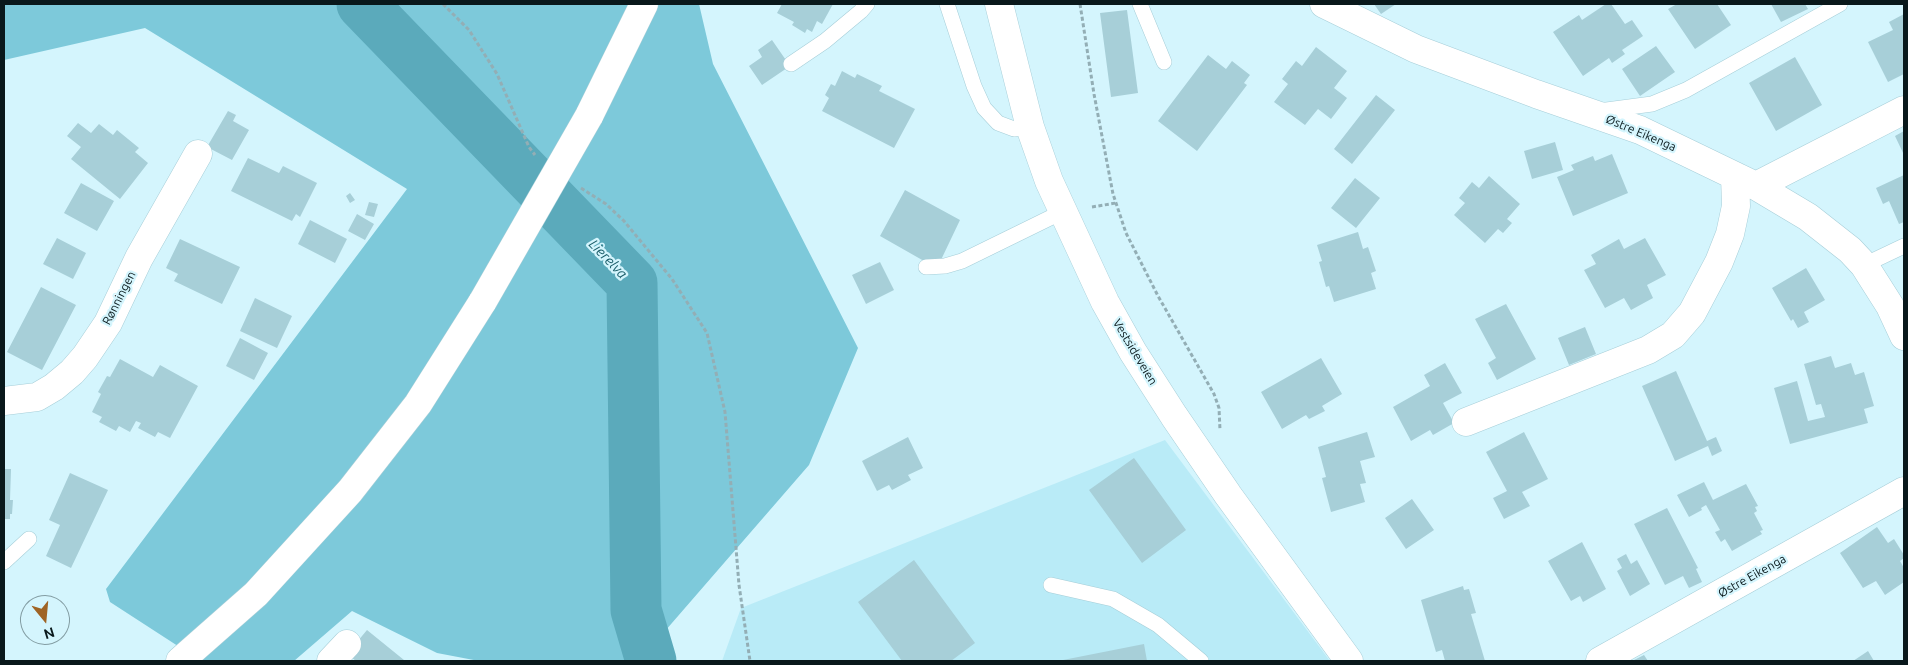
<!DOCTYPE html>
<meta charset="utf-8">
<style>
body{margin:0}
#map{position:relative;width:1908px;height:665px;overflow:hidden;background:#d4f5fd;font-family:Ubuntu,sans-serif}
canvas{display:block}
.frame{position:absolute;inset:0;border:5px solid #09181b;pointer-events:none}
.north{position:absolute;left:20px;top:595px;width:50px;height:50px;box-sizing:border-box;background:#d4f5fd;border:1px solid #839da3;border-radius:50%;rotate:163deg;font-size:14px;font-weight:700;line-height:20px;text-align:center;color:#09181b}
.north::after{content:'';display:block;margin:auto;width:18px;height:22px;background:#9f6425;clip-path:polygon(50% 0,100% 100%,50% 72%,0 100%)}
</style>
<div id="map">
<canvas width="1908" height="665"></canvas>
<div class="frame"></div>
<div class="north">N</div>
</div>
<script>
const ctx = document.querySelector('canvas').getContext('2d');
ctx.lineJoin = 'round';
function fillPath(path, color) { ctx.fillStyle = color; ctx.fill(path, 'evenodd'); }
const poly = rows => new Path2D(rows.map(r => 'M' + r).join(''));
function trace(path, color, width, dash) { ctx.strokeStyle = color; ctx.lineWidth = width; ctx.lineCap = dash ? 'butt' : 'round'; ctx.setLineDash(dash || []); ctx.stroke(path); }
function write(font, color, halo, rows, align = 'center') {
  ctx.font = font + ' Ubuntu,sans-serif'; ctx.lineWidth = 4.5; ctx.setLineDash([]); ctx.textBaseline = 'middle'; ctx.strokeStyle = halo; ctx.fillStyle = color; for (const [text, x, y, turn = 0] of rows) {
    ctx.save(); ctx.translate(x, y); ctx.rotate((+turn || 0) * Math.PI / 180); ctx.textAlign = isNaN(turn) ? turn : align; if (halo) ctx.strokeText(text, 0, 0); ctx.fillText(text, 0, 0); ctx.restore();
  }
}
fillPath(poly([
 [1165,440,1330,661,722,661,741,608]
]), '#b9ebf7');
fillPath(poly([
 [4,4,699,4,713,64,858,348,809,465,639,661,479,661,437,653,352,611,294,661,201,661,110,602,106,589,407,189,145,28,4,60]
]), '#7dc9da');
trace(poly([
 [362,4,632,283,636,610,651,661]
]), '#5baabb', 51);
fillPath(poly([
 [782,4,833,4,822,24,817,21,812,32,807,29,805,33,792,25,794,22,777,13],
 [1374,4,1396,4,1381,14],
 [1606,4,1611,4,1625,24,1632,20,1643,36,1622,50,1625,54,1612,63,1609,58,1583,76,1553,32,1579,15,1582,20],
 [1677,4,1717,4,1731,25,1695,49,1668,9],
 [1771,4,1805,4,1808,9,1781,22],
 [1127,10,1138,93,1111,97,1100,13],
 [1904,14,1904,74,1888,82,1868,42,1893,30,1889,22],
 [772,40,790,66,762,85,749,66,762,57,758,50],
 [1656,46,1675,72,1640,96,1622,69],
 [1316,47,1347,71,1334,88,1347,98,1331,119,1318,109,1305,125,1274,102,1288,84,1282,79,1296,61,1302,66],
 [1208,55,1226,69,1232,61,1250,75,1244,83,1247,85,1197,151,1158,121],
 [1795,57,1822,105,1776,131,1749,83],
 [842,71,855,78,857,74,882,86,879,91,915,109,894,148,822,111,829,98,825,95,831,84,835,86],
 [1376,95,1395,110,1352,164,1334,149],
 [228,111,236,115,233,121,249,130,232,160,207,147],
 [78,123,91,133,99,124,113,135,117,130,139,148,135,152,148,163,120,199,71,159,81,147,67,136],
 [1904,131,1904,155,1895,136],
 [1555,142,1563,170,1532,179,1524,151],
 [1612,154,1628,193,1573,216,1557,177,1574,170,1571,165,1593,156,1595,161],
 [248,158,279,173,283,166,317,183,300,217,296,214,292,221,231,191],
 [1904,175,1904,222,1899,224,1889,201,1883,204,1876,188],
 [1489,176,1520,204,1507,219,1512,223,1503,233,1498,229,1485,243,1454,215,1465,203,1459,198,1472,182,1479,188],
 [1355,178,1380,198,1356,228,1331,208],
 [81,183,114,201,97,231,64,213],
 [905,190,960,220,940,262,931,265,880,236],
 [350,193,355,200,350,203,346,196],
 [369,202,378,204,374,217,365,215],
 [357,214,374,224,365,240,348,231],
 [310,220,347,239,335,263,298,244],
 [1358,232,1363,249,1368,247,1376,271,1371,273,1376,289,1334,302,1329,286,1326,287,1319,262,1322,261,1317,245],
 [57,238,86,253,73,279,43,264],
 [1645,238,1666,275,1647,285,1653,298,1631,310,1624,298,1605,308,1584,270,1596,264,1591,255,1619,239,1624,249],
 [180,239,240,267,222,304,174,281,178,274,166,268],
 [880,262,894,290,866,304,852,275],
 [1806,268,1825,300,1804,312,1809,322,1798,328,1793,319,1791,321,1772,288],
 [41,287,76,305,42,370,7,352],
 [255,298,292,316,277,348,240,331],
 [1506,304,1536,359,1497,380,1488,363,1496,358,1475,319],
 [1585,327,1596,354,1569,365,1558,338],
 [240,338,268,353,254,380,226,366],
 [1831,356,1835,368,1851,363,1855,375,1864,372,1874,406,1864,409,1868,423,1790,444,1774,388,1797,381,1808,421,1825,417,1821,404,1816,405,1804,364],
 [1321,358,1342,394,1322,406,1325,411,1309,419,1306,415,1282,429,1261,392],
 [120,359,153,377,160,365,198,386,170,438,158,432,155,437,138,428,141,423,136,421,130,432,119,426,116,431,99,422,102,417,92,412,101,394,98,392,107,376,110,377],
 [1445,363,1462,393,1443,403,1454,423,1433,435,1430,430,1411,441,1393,407,1430,386,1424,375],
 [1676,371,1707,441,1716,437,1722,451,1712,456,1708,446,1675,461,1642,386],
 [1367,432,1375,457,1360,461,1366,483,1360,484,1365,502,1331,512,1322,478,1326,477,1318,447],
 [1524,432,1548,479,1522,492,1530,506,1504,519,1493,498,1507,491,1486,452],
 [908,437,923,468,908,475,911,480,892,490,889,485,877,491,862,461],
 [1134,458,1186,530,1142,563,1089,490],
 [4,469,11,469,10,500,13,500,12,514,10,514,10,519,4,519],
 [70,473,108,490,71,568,46,556,60,525,49,520],
 [1704,482,1713,500,1746,484,1758,506,1755,507,1757,511,1754,513,1763,530,1760,531,1762,534,1732,551,1725,539,1721,542,1715,532,1720,530,1706,505,1701,508,1702,510,1689,517,1677,495],
 [1412,499,1434,530,1406,549,1385,518],
 [1667,508,1698,568,1696,569,1702,582,1689,588,1683,576,1665,585,1634,524],
 [1877,527,1888,543,1894,539,1904,555,1904,558,1900,561,1904,568,1904,582,1885,595,1876,581,1863,588,1840,553],
 [1582,542,1606,589,1583,602,1580,596,1571,601,1548,561],
 [1626,554,1631,564,1637,560,1650,584,1630,596,1617,571,1622,568,1617,559],
 [914,560,975,643,951,661,902,661,858,602],
 [1463,586,1464,590,1469,589,1476,613,1471,614,1485,661,1445,661,1442,650,1436,652,1421,600],
 [367,630,404,660,403,661,356,661,347,654],
 [1144,644,1147,661,1063,661,1063,660],
 [1868,651,1874,661,1853,661],
 [1644,655,1648,661,1632,661]
]), '#a7cfd8');
const service = poly([
 [947,4,974,86,984,108,998,123,1014,129,1030,127],
 [1140,4,1164,62],
 [791,64,825,41,861,11,867,4],
 [1599,111,1652,104,1686,90,1840,4],
 [1864,265,1904,246],
 [926,267,945,266,962,261,1062,212],
 [4,562,29,539],
 [1051,585,1113,599,1158,625,1201,661]
]);
const minor = poly([
 [1324,4,1416,49,1536,94,1640,130,1756,186,1808,217,1850,250,1864,265,1890,306,1904,336],
 [1756,186,1904,110],
 [4,401,37,397,54,387,72,372,85,357,108,323,139,258,198,154],
 [1466,422,1648,350,1673,335,1692,313,1719,262,1730,234,1736,206,1735,176],
 [331,661,347,644],
 [1600,661,1904,491]
]);
const secondary = poly([
 [999,4,1030,127,1049,181,1105,302,1133,352,1174,416,1228,495,1349,661]
]);
const primary = poly([
 [589,116,644,4],
 [180,661,256,594,350,491,418,404,483,301]
]);
trace(service, '#a6ced8', 16);
trace(minor, '#a6ced8', 29);
trace(secondary, '#a6ced8', 29);
trace(primary, '#a6ced8', 29);
trace(poly([
 [443,4,469,30,497,74,529,147,535,155],
 [1080,4,1094,94,1113,194,1126,233,1158,296,1214,394,1219,408,1220,430],
 [581,188,606,204,624,221,672,279,707,333,725,412,739,585,750,661],
 [1092,207,1116,203]
]), '#93aeb5', 3, [4, 2.5]);
trace(service, '#fff', 15);
trace(minor, '#fff', 28);
trace(secondary, '#fff', 28);
trace(primary, '#fff', 28);
const primaryBridge = poly([
 [483,301,589,116]
]);
trace(primaryBridge, '#a6ced8', 29, []);
trace(primaryBridge, '#fff', 28);
write('12px', '#09181b', '#d4f5fd', [
 ["Østre Eikenga",1641,133,23],
 ["Rønningen",119,298,-63],
 ["Vestsideveien",1135,352,59],
 ["Østre Eikenga",1752,576,-29]
]);
write('italic 14px', '#1c5e6a', '#d4f5fd', [
 ["Lierelva",608,259,46]
]);
</script>
